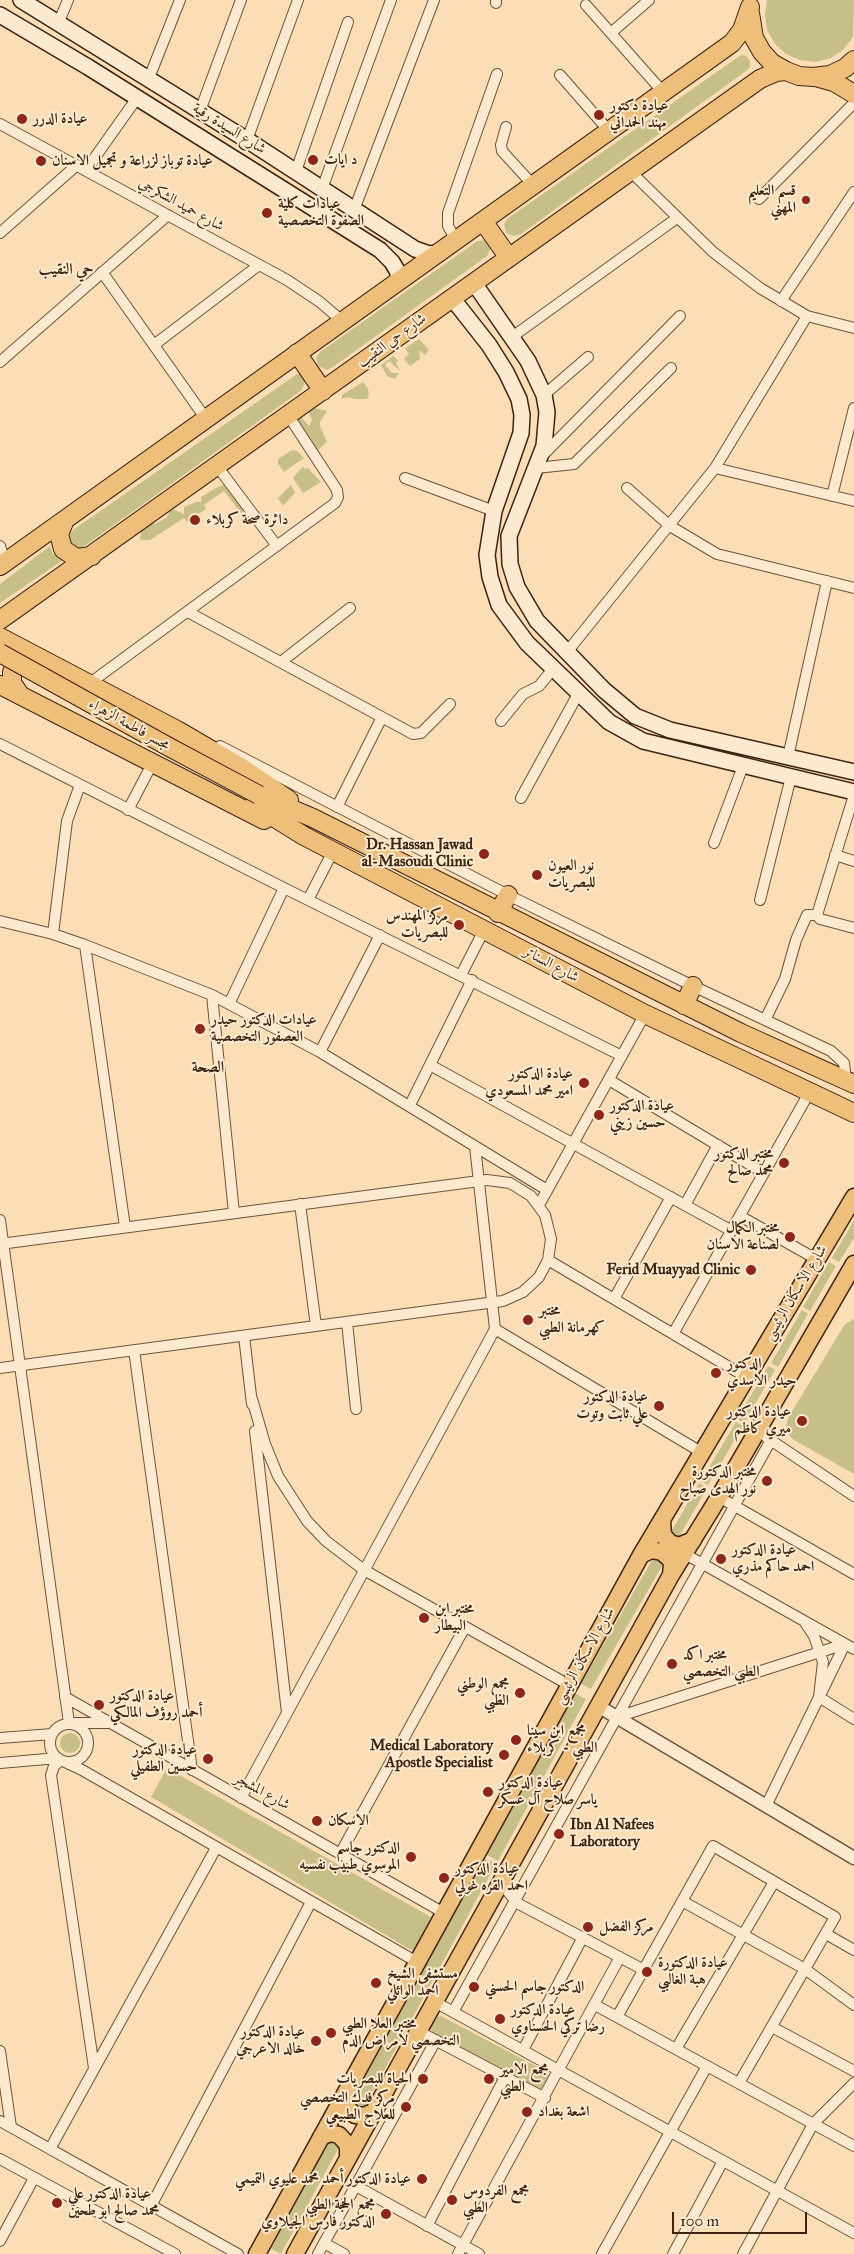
<!DOCTYPE html>
<meta charset="utf-8">
<style>
body{margin:0}
#map{position:relative;width:854px;height:2254px;overflow:hidden;background:#fbdeb6;font-family:"IM FELL Great Primer",serif}
canvas{display:block}
.scale{position:absolute;left:672px;top:2212px;width:135px;height:22px;box-sizing:border-box;border:2px solid #3e2311;border-top:0;padding-left:6px;font-size:15px;line-height:18px;white-space:nowrap;color:#3e2311;-webkit-text-stroke:4px #fcead0;paint-order:stroke}
</style>
<div id="map">
<canvas width="854" height="2254"></canvas>
<div class="scale">100 m</div>
</div>
<script>
const ctx = document.querySelector('canvas').getContext('2d');
ctx.lineJoin = 'round';
function fillPath(path, color) { ctx.fillStyle = color; ctx.fill(path, 'evenodd'); }
const poly = rows => new Path2D(rows.map(r => 'M' + r).join(''));
function trace(path, color, width, dash) { ctx.strokeStyle = color; ctx.lineWidth = width; ctx.lineCap = dash ? 'butt' : 'round'; ctx.setLineDash(dash || []); ctx.stroke(path); }
function write(font, color, halo, rows, align = 'center') {
  ctx.font = font + ' "IM FELL Great Primer",Amiri,serif'; ctx.lineWidth = 4; ctx.setLineDash([]); ctx.textBaseline = 'middle'; ctx.strokeStyle = halo; ctx.fillStyle = color; for (const [text, x, y, turn = 0] of rows) {
    ctx.save(); ctx.translate(x, y); ctx.rotate((+turn || 0) * Math.PI / 180); ctx.textAlign = isNaN(turn) ? turn : align; if (halo) ctx.strokeText(text, 0, 0); ctx.fillText(text, 0, 0); ctx.restore();
  }
}
fillPath(poly([
 [767,0,854,0,853,37,843,50,831,58,816,62,800,60,786,54,775,44,767,30,765,15],
 [741,55,746,56,750,61,750,67,746,71,521,234,514,236,506,233,504,224,507,219],
 [484,240,489,243,491,248,487,256,333,367,327,370,318,366,316,358,320,352,476,242],
 [419,339,429,350,425,355,419,350,420,359,410,366,404,359,409,354,405,348],
 [393,356,398,360,396,363,400,371,389,361,385,365,392,373,399,373,395,379,387,376,381,365],
 [297,374,302,374,305,380,302,390,86,545,80,548,71,544,69,536,73,530],
 [363,382,368,389,369,395,367,399,355,399,348,397,342,399,342,395],
 [311,407,327,411,320,422,320,426,327,442,318,450,313,449,292,417,297,412,309,426,312,420,308,411],
 [292,450,297,451,304,458,284,472,278,464,278,459],
 [303,466,304,469,308,468,321,482,303,493,293,478],
 [225,484,242,506,243,511,241,513,224,491,204,505,206,509,187,522,184,518,150,540,140,540,141,531,150,521,155,524,166,518,169,514,167,510,170,508,184,514,184,507,196,502,201,502,201,497,218,487],
 [291,485,295,493,283,506,278,498],
 [50,546,53,554,63,560,0,603,0,584],
 [854,1220,854,1238,839,1262,832,1258],
 [829,1262,836,1266,810,1311,803,1307],
 [802,1310,808,1314,778,1367,771,1363],
 [854,1319,854,1474,794,1440,787,1433,786,1427,788,1418,845,1324],
 [768,1366,775,1370,744,1423,737,1419],
 [736,1422,743,1426,708,1485,701,1481],
 [699,1483,707,1488,678,1539,670,1534],
 [659,1548,669,1554,591,1689,581,1684],
 [574,1693,586,1699,498,1861,487,1855],
 '60 1743a10 10 0 1 1 20 0a10 10 0 1 1-20 0Z',
 [167,1768,431,1917,413,1951,151,1797],
 [484,1858,496,1864,363,2109,351,2103],
 [441,2016,547,2072,551,2078,541,2092,433,2034,430,2027,437,2017],
 [334,2132,344,2138,281,2254,271,2249]
]), '#c7bf88');
const minor = poly([
 [496,3,496,0],
 [586,5,663,92],
 [58,24,68,0],
 [612,32,649,0],
 [560,75,609,131],
 [149,78,180,0],
 [200,111,241,0],
 [0,124,287,280,320,302,342,321],
 [506,127,501,145,502,151,533,185],
 [247,140,298,0],
 [86,170,137,98],
 [296,171,348,22],
 [630,171,713,252,760,288,807,316,854,328],
 [322,189,391,0],
 [759,199,854,103],
 [354,210,434,0],
 [0,233,77,165],
 [456,240,448,226,448,213,497,74],
 [102,272,206,419],
 [781,301,854,192],
 [512,337,677,218],
 [154,345,259,265],
 [0,362,168,215],
 [544,395,588,357],
 [543,455,680,316],
 [217,466,277,546],
 [536,468,574,464,671,368],
 [715,468,854,501],
 [405,478,494,511],
 [627,488,670,526,717,554,854,588],
 [832,496,854,408],
 [0,546,5,562],
 [188,612,413,734,421,733,450,704],
 [567,652,715,468,807,316],
 [281,662,350,608],
 [90,683,335,503,338,497,337,490,288,415],
 [501,721,523,694,539,686,553,669],
 [0,744,284,888,622,1056],
 [220,746,508,895,693,986,831,1051,844,1063,846,1081],
 [788,757,827,581],
 [854,795,817,915,820,919,854,928],
 [521,798,578,694],
 [337,807,382,717],
 [128,810,152,764],
 [714,843,743,766],
 [835,855,854,861],
 [308,900,333,851],
 [760,900,791,777],
 [0,921,53,934,85,945,212,995,320,1052,547,1190],
 [53,934,67,821,80,785],
 [85,945,125,1227],
 [461,975,484,930],
 [212,995,234,1213],
 [229,1004,284,888],
 [765,1020,785,979,796,940,807,915,817,915],
 [320,1052,380,935],
 [430,1065,732,1231],
 [609,1080,764,1173],
 [410,1105,472,980],
 [300,1204,316,1326],
 [539,1205,645,1014],
 [685,1205,718,1145],
 [740,1216,816,1259],
 [0,1220,69,1723],
 [0,1244,487,1180,510,1183,531,1196,545,1215,551,1239,548,1260,539,1277,523,1292,503,1301,0,1368],
 [548,1260,746,1377],
 [614,1299,671,1197],
 [347,1322,356,1409],
 [495,1329,701,1452],
 [673,1334,809,1093],
 [244,1336,252,1404],
 [134,1350,192,1770],
 [252,1399,265,1444,278,1476,307,1521,326,1541,364,1570,569,1685],
 [255,1431,287,1713],
 [766,1437,854,1496],
 [719,1497,854,1574],
 [685,1554,854,1649],
 [806,1624,814,1636,823,1662,819,1697,854,1719],
 [65,1697,444,1913],
 [617,1717,845,1644],
 [75,1723,108,1723],
 '50 1743a19 19 0 1 1 38 0a19 19 0 1 1-38 0Z',
 [0,1738,52,1734],
 [61,1760,54,1766,51,1775,94,2068],
 [63,1761,82,1770,417,1962],
 [0,1763,58,1758],
 [241,1798,495,1329,475,1146],
 [766,1806,845,1644],
 [340,1854,465,1627],
 [504,1877,505,1888,517,1903,644,1970],
 [682,1901,805,1969,854,2005],
 [826,1934,854,1950],
 [435,2002,854,2233],
 [595,2005,854,2146],
 [453,2012,771,1440],
 [617,2017,713,1846,835,1917,739,2083],
 [772,2027,854,2071],
 [418,2031,545,2098],
 [676,2049,774,1882],
 [523,2050,583,1937],
 [0,2051,11,2127],
 [0,2121,238,2254],
 [50,2149,216,1848],
 [0,2159,175,2254],
 [356,2186,479,2254],
 [151,2206,311,1902],
 [427,2226,505,2077],
 [0,2241,34,2178],
 [324,2243,344,2254],
 [318,2254,436,2040],
 [458,2254,620,1957],
 [602,2254,707,2066],
 [673,2254,723,2161],
 [743,2254,813,2124,854,2083]
]);
const tertiary = poly([
 [598,1706,854,1858]
]);
const secondary = poly([
 [21,0,247,140,415,249,429,254,437,253],
 [0,15,88,67,380,250,392,262,398,272,398,281],
 [474,283,528,361,544,395,547,412,544,446,509,536,510,564,517,587,537,621,604,690,635,716,670,730,854,772],
 [452,298,489,345,506,372,519,399,522,415,521,433,494,511,487,555,490,577,499,605,527,643,609,722,643,741,854,792]
]);
const primary = poly([
 [662,1521,663,1535,670,1543,679,1546,693,1540],
 [641,1555,651,1550,662,1552,670,1559,672,1564,671,1575],
 [345,2096,348,2109,355,2115,364,2116,373,2112],
 [321,2137,330,2133,339,2135,348,2145,348,2155],
 [257,2254,641,1555,854,1197],
 [295,2254,671,1575,719,1497,854,1264]
]);
const trunk = poly([
 [750,13,754,38,762,52,772,63,786,71,799,76,813,77,830,75,845,68,854,60],
 [816,77,834,82,854,94],
 [483,221,509,258],
 [297,353,323,391],
 [65,520,59,534,63,549,76,558,92,556],
 [0,566,732,43,742,30,750,7],
 [0,620,760,79,776,72,786,71],
 [0,637,177,730,242,768,289,800],
 [0,685,264,820],
 [21,696,12,683,12,672,17,663,30,655],
 [259,795,313,818,741,1033,854,1084],
 [254,805,304,836,645,1014,854,1113],
 [498,913,508,895],
 [684,1005,693,986]
]);
trace(minor, '#6d523a', 12);
trace(tertiary, '#6d523a', 15);
trace(secondary, '#3e2311', 18);
trace(primary, '#3e2311', 19);
trace(trunk, '#3e2311', 20);
trace(minor, '#fcead0', 10);
trace(tertiary, '#fcead0', 12);
trace(secondary, '#fcead0', 15);
trace(primary, '#eebf7b', 16);
trace(trunk, '#eebf7b', 18);
const trunkBridge = poly([
 [0,653,169,747,259,795]
]);
trace(trunkBridge, '#3e2311', 20, []);
trace(trunkBridge, '#eebf7b', 18);
for (const [x, y, r, color] of [
 [599,115,6,"#8f2418"],
 [22,119,6,"#8f2418"],
 [313,160,6,"#8f2418"],
 [41,161,6,"#8f2418"],
 [806,200,5,"#8f2418"],
 [267,213,6,"#8f2418"],
 [195,520,6,"#8f2418"],
 [484,854,6,"#8f2418"],
 [537,875,6,"#8f2418"],
 [459,925,6,"#8f2418"],
 [200,1029,6,"#8f2418"],
 [584,1083,6,"#8f2418"],
 [599,1115,6,"#8f2418"],
 [784,1163,6,"#8f2418"],
 [790,1237,6,"#8f2418"],
 [751,1270,6,"#8f2418"],
 [528,1320,6,"#8f2418"],
 [716,1373,6,"#8f2418"],
 [659,1406,6,"#8f2418"],
 [802,1421,6,"#8f2418"],
 [767,1481,6,"#8f2418"],
 [721,1559,6,"#8f2418"],
 [424,1618,6,"#8f2418"],
 [672,1664,6,"#8f2418"],
 [520,1693,6,"#8f2418"],
 [99,1705,6,"#8f2418"],
 [516,1740,6,"#8f2418"],
 [504,1755,6,"#8f2418"],
 [208,1759,6,"#8f2418"],
 [488,1792,6,"#8f2418"],
 [317,1821,6,"#8f2418"],
 [559,1834,6,"#8f2418"],
 [411,1857,6,"#8f2418"],
 [444,1878,6,"#8f2418"],
 [588,1927,6,"#8f2418"],
 [647,1972,6,"#8f2418"],
 [376,1983,6,"#8f2418"],
 [474,1987,6,"#8f2418"],
 [500,2019,6,"#8f2418"],
 [331,2033,6,"#8f2418"],
 [316,2041,6,"#8f2418"],
 [423,2079,6,"#8f2418"],
 [489,2079,6,"#8f2418"],
 [406,2107,6,"#8f2418"],
 [527,2112,6,"#8f2418"],
 [422,2179,6,"#8f2418"],
 [452,2200,6,"#8f2418"],
 [57,2203,6,"#8f2418"],
 [386,2214,6,"#8f2418"]
]) { const dot = new Path2D(); dot.arc(x, y, r, 0, 2 * Math.PI); ctx.fillStyle = color; ctx.fill(dot); trace(dot, '#fcead0', 2); }
write('bold 15px', '#3e2311', '#fcead0', [
 ["عيادة دكتور",610,106],
 ["مهند الحمداني",610,123],
 ["عيادة الدرر",33,119],
 ["د ايات",324,160],
 ["عيادة توباز لزراعة و تجميل الاسنان",52,161],
 ["قسم التعليم",796,191,"right"],
 ["المهني",796,208,"right"],
 ["عيادات كلية",278,204],
 ["الصفوة التخصصية",278,221],
 ["دائرة صحة كربلاء",206,520],
 ["Dr. Hassan Jawad",473,845,"right"],
 ["al-Masoudi Clinic",473,862,"right"],
 ["نور العيون",548,866],
 ["للبصريات",548,883],
 ["مركز المهندس",448,916,"right"],
 ["للبصريات",448,933,"right"],
 ["عيادات الدكتور حيدر",211,1020],
 ["العصفور التخصصية",211,1037],
 ["عيادة الدكتور",573,1074,"right"],
 ["امير محمد المسعودي",573,1091,"right"],
 ["عيادة الدكتور",610,1106],
 ["حسين زيني",610,1123],
 ["مختبر الدكتور",773,1154,"right"],
 ["محمد صالح",773,1171,"right"],
 ["مختبر الكمال",779,1228,"right"],
 ["لصناعة الاسنان",779,1245,"right"],
 ["Ferid Muayyad Clinic",740,1270,"right"],
 ["مختبر",539,1311],
 ["كهرمانة الطبي",539,1328],
 ["الدكتور",727,1364],
 ["حيدر الاسدي",727,1381],
 ["عيادة الدكتور",648,1397,"right"],
 ["علي ثابت وتوت",648,1414,"right"],
 ["عيادة الدكتور",791,1412,"right"],
 ["ميري كاظم",791,1429,"right"],
 ["مختبر الدكتورة",756,1472,"right"],
 ["نور الهدى صباح",756,1489,"right"],
 ["عيادة الدكتور",732,1550],
 ["احمد حاكم مذري",732,1567],
 ["مختبر ابن",435,1609],
 ["البيطار",435,1626],
 ["مختبر اكد",683,1655],
 ["الطبي التخصصي",683,1672],
 ["مجمع الوطني",509,1684,"right"],
 ["الطبي",509,1701,"right"],
 ["عيادة الدكتور",110,1696],
 ["أحمد روؤف المالكي",110,1713],
 ["مجمع ابن سينا",527,1731],
 ["الطبي - كربلاء",527,1748],
 ["Medical Laboratory",493,1746,"right"],
 ["Apostle Specialist",493,1763,"right"],
 ["عيادة الدكتور",197,1750,"right"],
 ["حسين الطفيلي",197,1767,"right"],
 ["عيادة الدكتور",499,1783],
 ["ياسر صلاح آل عسكر",499,1800],
 ["الاسكان",328,1821],
 ["Ibn Al Nafees",570,1825],
 ["Laboratory",570,1842],
 ["الدكتور جاسم",400,1848,"right"],
 ["الموسوي طبيب نفسيه",400,1865,"right"],
 ["عيادة الدكتور",455,1869],
 ["احمد القره غولي",455,1886],
 ["مركز الفضل",599,1927],
 ["عيادة الدكتورة",658,1963],
 ["هبة الغالبي",658,1980],
 ["مستشفى الشيخ",387,1974],
 ["احمد الوائلي",387,1991],
 ["الدكتور جاسم الحسني",485,1987],
 ["عيادة الدكتور",511,2010],
 ["رضا تركي الحسناوي",511,2027],
 ["مختبر العلا الطبي",342,2024],
 ["التخصصي لامراض الدم",342,2041],
 ["عيادة الدكتور",305,2032,"right"],
 ["خالد الاعرجي",305,2049,"right"],
 ["مجمع الامير",500,2070],
 ["الطبي",500,2087],
 ["الحياة للبصريات",412,2079,"right"],
 ["مركز فدك التخصصي",395,2098,"right"],
 ["للعلاج الطبيعي",395,2115,"right"],
 ["اشعة بغداد",538,2112],
 ["عيادة الدكتور أحمد محمد عليوي التميمي",411,2179,"right"],
 ["مجمع الفردوس",463,2191],
 ["الطبي",463,2208],
 ["عيادة الدكتور علي",68,2194],
 ["محمد صالح ابو طحين",68,2211],
 ["مجمع الحجة الطبي",375,2205,"right"],
 ["الدكتور فارس الجيلاوي",375,2222,"right"]
], 'left');
write('15px', '#3e2311', '#fcead0', [
 ["شارع السيدة رقية",229,129,32],
 ["شارع حميد الشكرجي",181,205,29],
 ["شارع حي النقيب",392,341,-36],
 ["مجسر فاطمة الزهراء",129,725,29],
 ["شارع السناتر",551,965,28],
 ["شارع الاسكان الرئيسي",796,1293,-59],
 ["شارع الاسكان الرئيسي",585,1656,-61],
 ["شارع المشجر",262,1792,29]
]);
write('bold 16px', '#3e2311', '#fcead0', [
 ["حي النقيب",66,270],
 ["الصحة",208,1068]
]);
</script>
